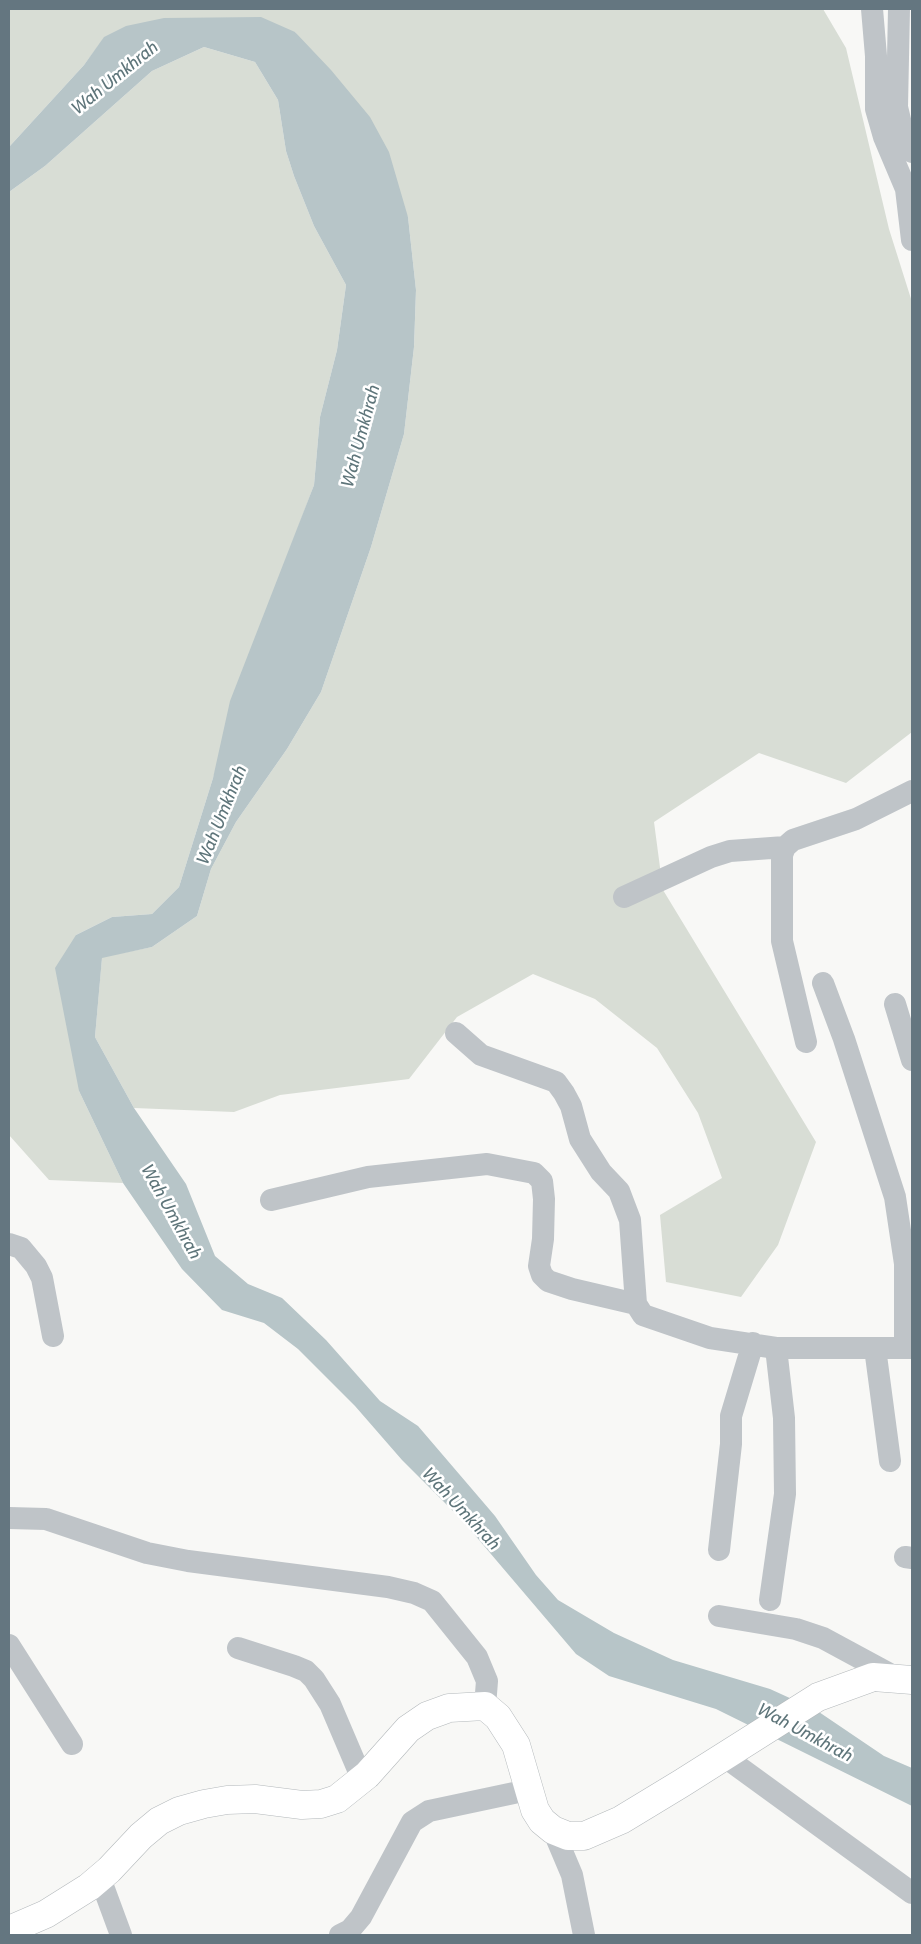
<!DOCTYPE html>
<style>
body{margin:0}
#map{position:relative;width:921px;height:1944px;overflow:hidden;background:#f8f8f6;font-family:Cabin,sans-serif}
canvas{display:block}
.frame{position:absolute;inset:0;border:10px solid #647680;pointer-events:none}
</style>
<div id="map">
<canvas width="921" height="1944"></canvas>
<div class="frame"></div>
</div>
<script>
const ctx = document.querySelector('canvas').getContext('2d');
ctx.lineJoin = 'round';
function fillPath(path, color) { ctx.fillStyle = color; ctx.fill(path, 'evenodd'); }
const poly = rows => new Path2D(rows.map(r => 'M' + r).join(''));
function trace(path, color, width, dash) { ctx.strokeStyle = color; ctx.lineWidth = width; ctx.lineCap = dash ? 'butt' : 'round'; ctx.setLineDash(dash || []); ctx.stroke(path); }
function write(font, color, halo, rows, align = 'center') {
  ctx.font = font + ' Cabin,sans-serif'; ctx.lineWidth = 5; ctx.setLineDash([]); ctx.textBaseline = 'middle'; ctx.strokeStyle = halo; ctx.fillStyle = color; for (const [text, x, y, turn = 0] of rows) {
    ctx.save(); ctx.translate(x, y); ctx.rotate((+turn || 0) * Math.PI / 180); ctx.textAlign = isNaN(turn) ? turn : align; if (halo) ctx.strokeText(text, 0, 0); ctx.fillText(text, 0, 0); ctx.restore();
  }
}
fillPath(poly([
 [9,9,823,9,846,48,889,229,912,302,912,732,846,783,759,753,654,822,663,890,816,1142,778,1245,741,1297,666,1282,660,1215,722,1178,698,1113,657,1048,595,999,533,974,457,1017,409,1079,280,1095,234,1112,134,1108,95,1037,102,957,152,947,197,916,211,869,236,822,287,749,321,692,371,547,404,434,414,347,416,290,408,217,295,32,105,37,84,65,9,147],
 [204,47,255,62,278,100,286,151,294,176,314,226,346,285,337,350,320,417,314,485,284,565,213,778,179,887,152,914,112,917,76,935,79,1091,123,1183,49,1180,9,1135,9,192,45,166,152,71]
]), '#d8ddd5');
fillPath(poly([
 [261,17,295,32,331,70,370,117,389,152,408,217,416,290,414,347,404,434,371,547,321,692,287,749,236,822,211,869,197,916,152,947,102,958,95,1037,134,1108,186,1184,215,1256,248,1284,282,1298,326,1340,380,1401,418,1426,495,1516,536,1575,558,1600,614,1633,673,1660,770,1689,816,1710,884,1756,912,1768,912,1806,716,1709,609,1676,576,1654,462,1520,402,1460,355,1406,298,1349,264,1323,222,1310,182,1269,123,1183,79,1091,55,968,76,935,112,917,152,914,179,887,213,778,230,701,314,485,320,417,337,350,346,285,314,226,294,176,286,151,278,100,255,62,204,47,152,71,45,166,9,192,9,147,84,65,104,37,126,26,164,18]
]), '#b7c5c8');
const highway = poly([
 [9,1930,46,1914,89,1887,109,1870,141,1836,159,1821,179,1811,204,1804,227,1800,255,1799,302,1805,321,1804,337,1799,367,1775,408,1729,427,1716,449,1708,485,1706,498,1717,516,1745,535,1810,542,1821,553,1830,568,1836,584,1836,621,1820,682,1783,818,1697,873,1677,912,1680]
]);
trace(highway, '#b3b8bb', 29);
trace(poly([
 [872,9,876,56,876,109,884,137,906,189,912,240],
 [899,9,897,107,901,124,912,152],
 [624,897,711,857,730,851,785,847],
 [823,983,844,1039,895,1197,905,1264,905,1348],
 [895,1004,912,1060],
 [456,1033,481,1055,556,1082,564,1093,571,1106,580,1139,601,1172,619,1191,630,1220,636,1304,643,1315,710,1338,776,1348,912,1348],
 [806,1042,782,941,782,855,785,847,793,840,856,819,912,791],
 [271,1200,368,1177,487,1164,534,1173,542,1181,544,1199,543,1239,539,1266,542,1275,548,1281,572,1289,636,1304],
 [9,1244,21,1248,36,1266,42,1278,53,1336],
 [875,1348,890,1461],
 [9,1518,46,1519,147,1553,188,1561,388,1587,414,1593,432,1601,477,1657,487,1681,485,1706],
 [719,1550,731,1444,731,1416,753,1343],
 [905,1557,912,1558],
 [770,1600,785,1494,784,1418,776,1348],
 [719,1616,796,1629,823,1638,897,1678],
 [9,1645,72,1744],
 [238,1648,294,1666,306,1671,314,1679,330,1704,362,1779],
 [725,1757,912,1893],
 [553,1830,572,1875,584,1935],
 [100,1878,121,1935],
 [340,1935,350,1930,361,1917,412,1822,429,1811,528,1790]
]), '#bfc4c8', 22);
trace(highway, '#fff', 28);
write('italic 18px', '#5e757a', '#fff', [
 ["Wah Umkhrah",115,78,-39],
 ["Wah Umkhrah",361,436,-75],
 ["Wah Umkhrah",222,815,-68],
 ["Wah Umkhrah",171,1212,61],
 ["Wah Umkhrah",461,1509,47],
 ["Wah Umkhrah",805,1733,28]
]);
</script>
